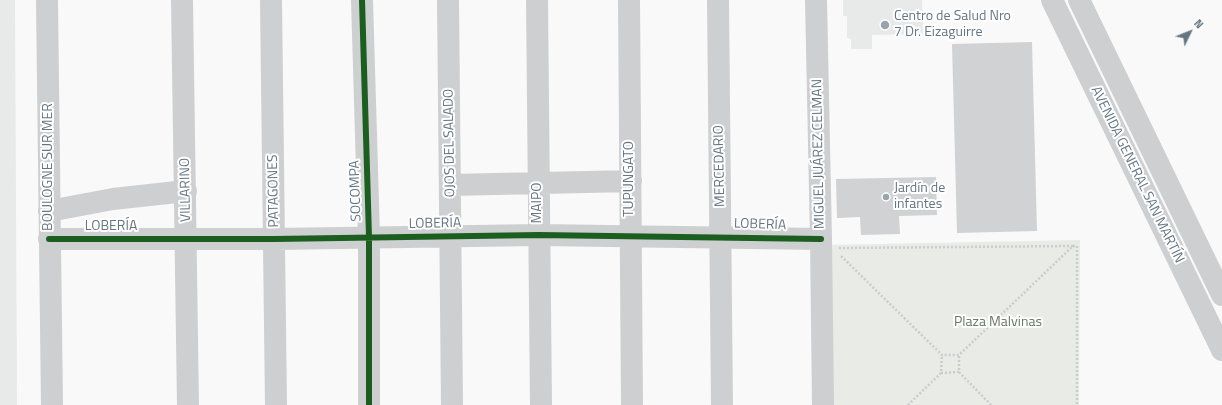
<!DOCTYPE html>
<meta charset="utf-8">
<style>
body{margin:0}
#map{position:relative;width:1222px;height:405px;overflow:hidden;background:#f9f9f9;font-family:"Titillium Web",sans-serif}
canvas{display:block}
.north{position:absolute;left:1170px;top:12px;width:40px;height:40px;-webkit-text-stroke:3px #fff;paint-order:stroke;rotate:47deg;font-size:11px;font-weight:700;line-height:16px;text-align:center;color:#657683}
.north::after{content:'';display:block;margin:auto;width:14px;height:18px;background:#657683;clip-path:polygon(50% 0,100% 100%,50% 72%,0 100%)}
</style>
<div id="map">
<canvas width="1222" height="405"></canvas>
<div class="north">N</div>
</div>
<script>
const ctx = document.querySelector('canvas').getContext('2d');
ctx.lineJoin = 'round';
function fillPath(path, color) { ctx.fillStyle = color; ctx.fill(path, 'evenodd'); }
const poly = rows => new Path2D(rows.map(r => 'M' + r).join(''));
function trace(path, color, width, dash) { ctx.strokeStyle = color; ctx.lineWidth = width; ctx.lineCap = dash ? 'butt' : 'round'; ctx.setLineDash(dash || []); ctx.stroke(path); }
function write(font, color, halo, rows, align = 'center') {
  ctx.font = font + ' "Titillium Web",sans-serif'; ctx.lineWidth = 4; ctx.setLineDash([]); ctx.textBaseline = 'middle'; ctx.strokeStyle = halo; ctx.fillStyle = color; for (const [text, x, y, turn = 0] of rows) {
    ctx.save(); ctx.translate(x, y); ctx.rotate((+turn || 0) * Math.PI / 180); ctx.textAlign = isNaN(turn) ? turn : align; if (halo) ctx.strokeText(text, 0, 0); ctx.fillText(text, 0, 0); ctx.restore();
  }
}
fillPath(poly([
 [0,0,15,0,17,405,0,405],
 [843,0,922,0,923,34,872,35,872,49,851,49,851,39,847,38,847,16,843,16]
]), '#e8e9e9');
fillPath(poly([
 [1080,240,1079,405,830,405,827,245]
]), '#e8ebe6');
fillPath(poly([
 [1032,42,1037,231,957,233,952,44],
 [936,177,937,215,899,216,900,234,861,235,860,217,837,218,836,179]
]), '#d0d2d3');
trace(poly([
 [1073,246,1077,246,1077,405],
 [839,248,1073,246,959,355,942,355,841,256],
 [959,372,991,405],
 [941,373,959,372,959,355],
 [908,405,941,373,942,355]
]), '#cbcccd', 2.5, [2, 2]);
trace(poly([
 [47,0,52,405],
 [182,0,188,405],
 [271,0,276,405],
 [362,0,369,237,369,405],
 [448,0,452,405],
 [537,0,541,405],
 [629,0,632,405],
 [718,0,722,405],
 [816,0,821,239,823,405],
 [1052,0,1222,350],
 [1079,0,1222,295],
 [450,185,631,181],
 [49,211,113,199,186,191],
 [49,239,274,239,539,235,821,239]
]), '#cecfd0', 22);
trace(poly([
 [362,0,369,237,369,405],
 [49,239,274,239,539,235,821,239]
]), '#1b5e20', 6);
for (const [x, y, r, color] of [
 [885,25,5,"#99a4ac"],
 [886,197,4,"#99a4ac"]
]) { const dot = new Path2D(); dot.arc(x, y, r, 0, 2 * Math.PI); ctx.fillStyle = color; ctx.fill(dot); trace(dot, '#fff', 1.5); }
write('14px', '#657683', '#fff', [
 ["Centro de Salud Nro",894,17],
 ["7 Dr. Eizaguirre",894,33],
 ["Jardín de",894,189],
 ["infantes",894,205]
], 'left');
write('14px', '#657683', '#fff', [
 ["OJOS DEL SALADO",450,143,-91],
 ["MIGUEL JUÁREZ CELMAN",819,154,-91],
 ["MERCEDARIO",720,166,-91],
 ["BOULOGNE SUR MER",49,167,-90],
 ["AVENIDA GENERAL SAN MARTÍN",1137,175,64],
 ["TUPUNGATO",630,179,-90],
 ["VILLARINO",186,190,-91],
 ["PATAGONES",274,191,-91],
 ["SOCOMPA",356,191,-92],
 ["MAIPO",538,203,-90],
 ["LOBERÍA",435,224,-1],
 ["LOBERÍA",760,225,2],
 ["LOBERÍA",111,227]
]);
write('14px', '#687a64', '#fff', [
 ["Plaza Malvinas",998,323]
]);
</script>
